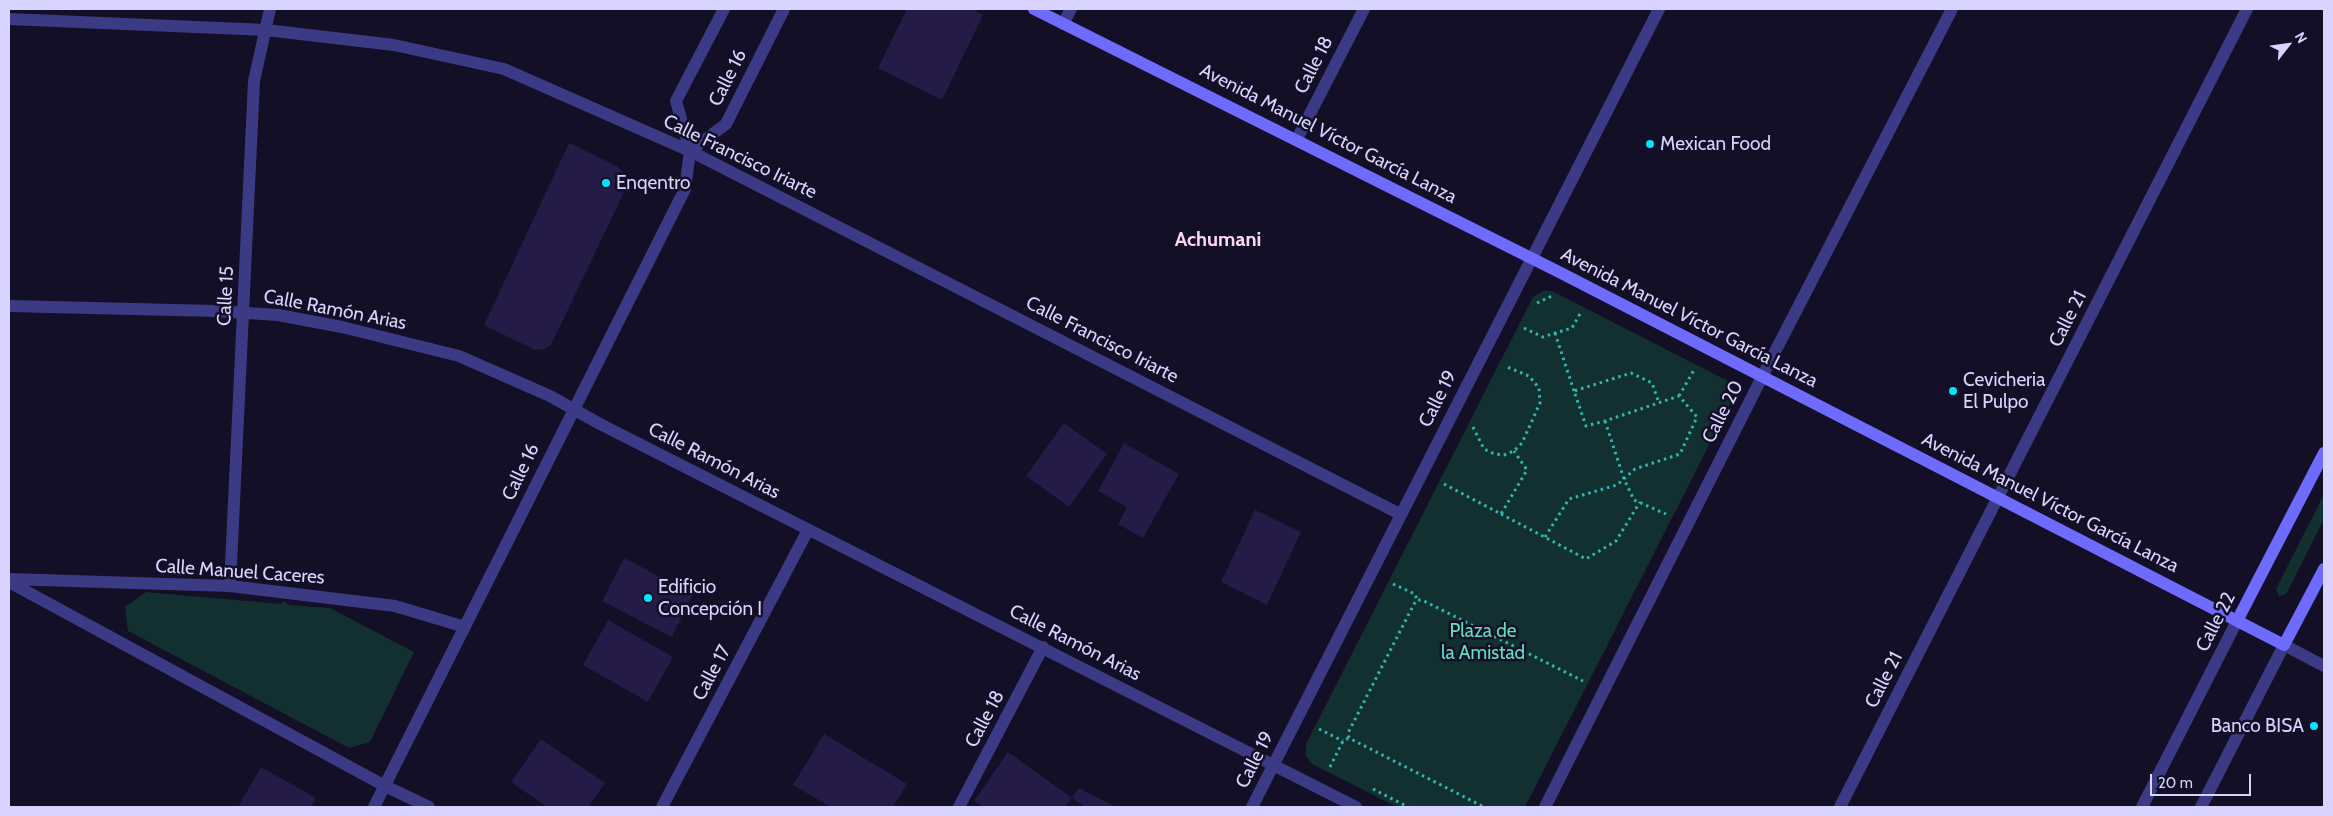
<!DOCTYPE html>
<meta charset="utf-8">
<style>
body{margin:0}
#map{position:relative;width:2333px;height:816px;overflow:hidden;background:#130f26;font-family:Cabin,sans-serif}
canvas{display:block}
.frame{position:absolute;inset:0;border:10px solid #d9d4ff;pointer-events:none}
.north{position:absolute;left:2263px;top:20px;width:50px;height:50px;-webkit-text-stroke:4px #130f26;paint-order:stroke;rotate:60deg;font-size:14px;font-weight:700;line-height:20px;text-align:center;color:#d9d4ff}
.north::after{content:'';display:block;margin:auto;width:18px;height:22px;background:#d9d4ff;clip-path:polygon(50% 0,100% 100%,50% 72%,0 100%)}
.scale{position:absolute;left:2150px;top:774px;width:101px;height:22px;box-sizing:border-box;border:2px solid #d9d4ff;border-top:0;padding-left:6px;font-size:15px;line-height:18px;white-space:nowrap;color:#d9d4ff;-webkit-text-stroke:4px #130f26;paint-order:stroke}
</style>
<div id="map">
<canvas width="2333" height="816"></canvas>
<div class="frame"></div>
<div class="north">N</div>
<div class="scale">20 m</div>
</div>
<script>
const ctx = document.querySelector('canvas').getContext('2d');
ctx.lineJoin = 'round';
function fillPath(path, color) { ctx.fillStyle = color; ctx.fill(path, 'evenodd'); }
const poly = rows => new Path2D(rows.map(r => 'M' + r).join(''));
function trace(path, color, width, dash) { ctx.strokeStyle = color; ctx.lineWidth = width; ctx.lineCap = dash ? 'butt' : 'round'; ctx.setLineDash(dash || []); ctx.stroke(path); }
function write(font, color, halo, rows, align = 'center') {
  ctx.font = font + ' Cabin,sans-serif'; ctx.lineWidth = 5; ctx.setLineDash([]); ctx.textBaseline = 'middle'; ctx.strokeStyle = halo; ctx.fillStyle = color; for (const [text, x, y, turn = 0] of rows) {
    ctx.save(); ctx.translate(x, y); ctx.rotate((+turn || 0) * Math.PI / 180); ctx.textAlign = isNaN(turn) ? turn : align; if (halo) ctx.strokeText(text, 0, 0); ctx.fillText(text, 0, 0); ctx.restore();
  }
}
fillPath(poly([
 [1543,291,1552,291,1728,381,1733,388,1734,396,1525,807,1397,807,1312,764,1306,756,1306,744,1533,297],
 [2324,494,2324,519,2286,594,2279,596,2276,589],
 [146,592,281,604,283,601,290,605,330,608,414,652,370,742,349,748,128,631,125,607]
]), '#12302f');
fillPath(poly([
 [907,9,972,9,983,15,942,100,878,68],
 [569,143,617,166,625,174,628,184,551,345,544,349,535,350,484,325],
 [1064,423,1107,454,1069,507,1026,476],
 [1124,443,1179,474,1143,538,1118,524,1127,507,1098,491],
 [1255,510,1301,532,1267,605,1221,582],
 [624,558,693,594,672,637,602,601],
 [608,620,673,657,648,702,583,665],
 [824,734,907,784,893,807,831,807,793,785],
 [541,739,605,783,588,807,547,807,511,782],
 [1008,752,1072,798,1065,807,983,807,974,801],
 [261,767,316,798,311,807,238,807],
 [1079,788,1116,807,1085,807,1072,798]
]), '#241b47');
trace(poly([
 [1537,303,1552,296],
 [1524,328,1543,337,1555,333,1572,328,1581,312],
 [1555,333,1574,391],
 [1679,396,1694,370],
 [1605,421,1624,479,1634,500,1666,514],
 [1473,427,1484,449,1495,454,1504,455,1514,451,1522,443,1540,403,1539,388,1529,376,1505,366],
 [1444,484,1501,514,1527,470,1514,451],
 [1501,514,1586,559,1616,541,1640,502],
 [1545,537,1569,499,1617,485,1635,469,1680,454,1697,417,1679,396,1605,421,1586,426,1574,391,1631,373,1652,383,1659,403],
 [1393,584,1415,594,1417,600],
 [1319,729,1343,741],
 [1330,767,1343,741,1349,738],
 [1373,789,1408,807],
 [1482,806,1349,738,1348,733,1414,604,1417,600,1422,600,1583,681]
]), '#2fb8b0', 3, [2.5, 4]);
trace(poly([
 [9,19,266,30,394,45,504,69,690,151,1400,514],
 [1063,24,1071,9],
 [1297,139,1364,9],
 [690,151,726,124,784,9],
 [9,306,216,311,278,315,342,327,459,356,550,396,600,424,1356,807],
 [9,579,230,586,395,606,465,627],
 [9,582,385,786,429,807],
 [230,586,254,81,270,9],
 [374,807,685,189,690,151,676,101,724,9],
 [662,807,808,530],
 [959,807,1043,647],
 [1252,807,1659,9],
 [1545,807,1762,377,1952,9],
 [1840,807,2247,9],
 [2142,807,2238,619],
 [2201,807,2284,645,2324,666]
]), '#3d3a85', 12);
trace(poly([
 [1034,9,1561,273,2284,645,2324,569],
 [2238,619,2324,453]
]), '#6f6bff', 12);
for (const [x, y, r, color] of [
 [1650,144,5,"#00e5ff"],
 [606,183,5,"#00e5ff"],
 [1953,391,5,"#00e5ff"],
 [648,598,5,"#00e5ff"],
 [2314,726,5,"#00e5ff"]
]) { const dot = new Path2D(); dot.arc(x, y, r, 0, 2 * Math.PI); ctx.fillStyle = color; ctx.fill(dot); trace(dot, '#130f26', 2); }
write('19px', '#d9d4ff', '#130f26', [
 ["Calle 18",1314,65,-63],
 ["Calle 16",728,78,-63],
 ["Avenida Manuel Víctor García Lanza",1328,134,27],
 ["Calle Francisco Iriarte",740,157,26],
 ["Calle 15",226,296,-87],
 ["Calle Ramón Arias",335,310,11],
 ["Avenida Manuel Víctor García Lanza",1689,318,27],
 ["Calle 21",2068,319,-63],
 ["Calle Francisco Iriarte",1102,340,27],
 ["Calle 19",1438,399,-63],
 ["Calle 20",1723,412,-63],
 ["Calle Ramón Arias",714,461,27],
 ["Calle 16",521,472,-64],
 ["Avenida Manuel Víctor García Lanza",2050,503,27],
 ["Calle Manuel Caceres",240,572,4],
 ["Calle 22",2216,622,-63],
 ["Calle Ramón Arias",1075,643,27],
 ["Calle 17",712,673,-62],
 ["Calle 21",1884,680,-63],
 ["Calle 18",985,719,-62],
 ["Calle 19",1255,760,-63]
]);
write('19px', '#d9d4ff', '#130f26', [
 ["Mexican Food",1660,144],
 ["Enqentro",616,183],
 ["Cevicheria",1963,380],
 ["El Pulpo",1963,402],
 ["Edificio",658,587],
 ["Concepción I",658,609],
 ["Banco BISA",2304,726,"right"]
], 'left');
write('19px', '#5fe0c0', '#130f26', [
 ["Plaza de",1483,631],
 ["la Amistad",1483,653]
]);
write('bold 20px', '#ffd6f0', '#130f26', [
 ["Achumani",1218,240]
]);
</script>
